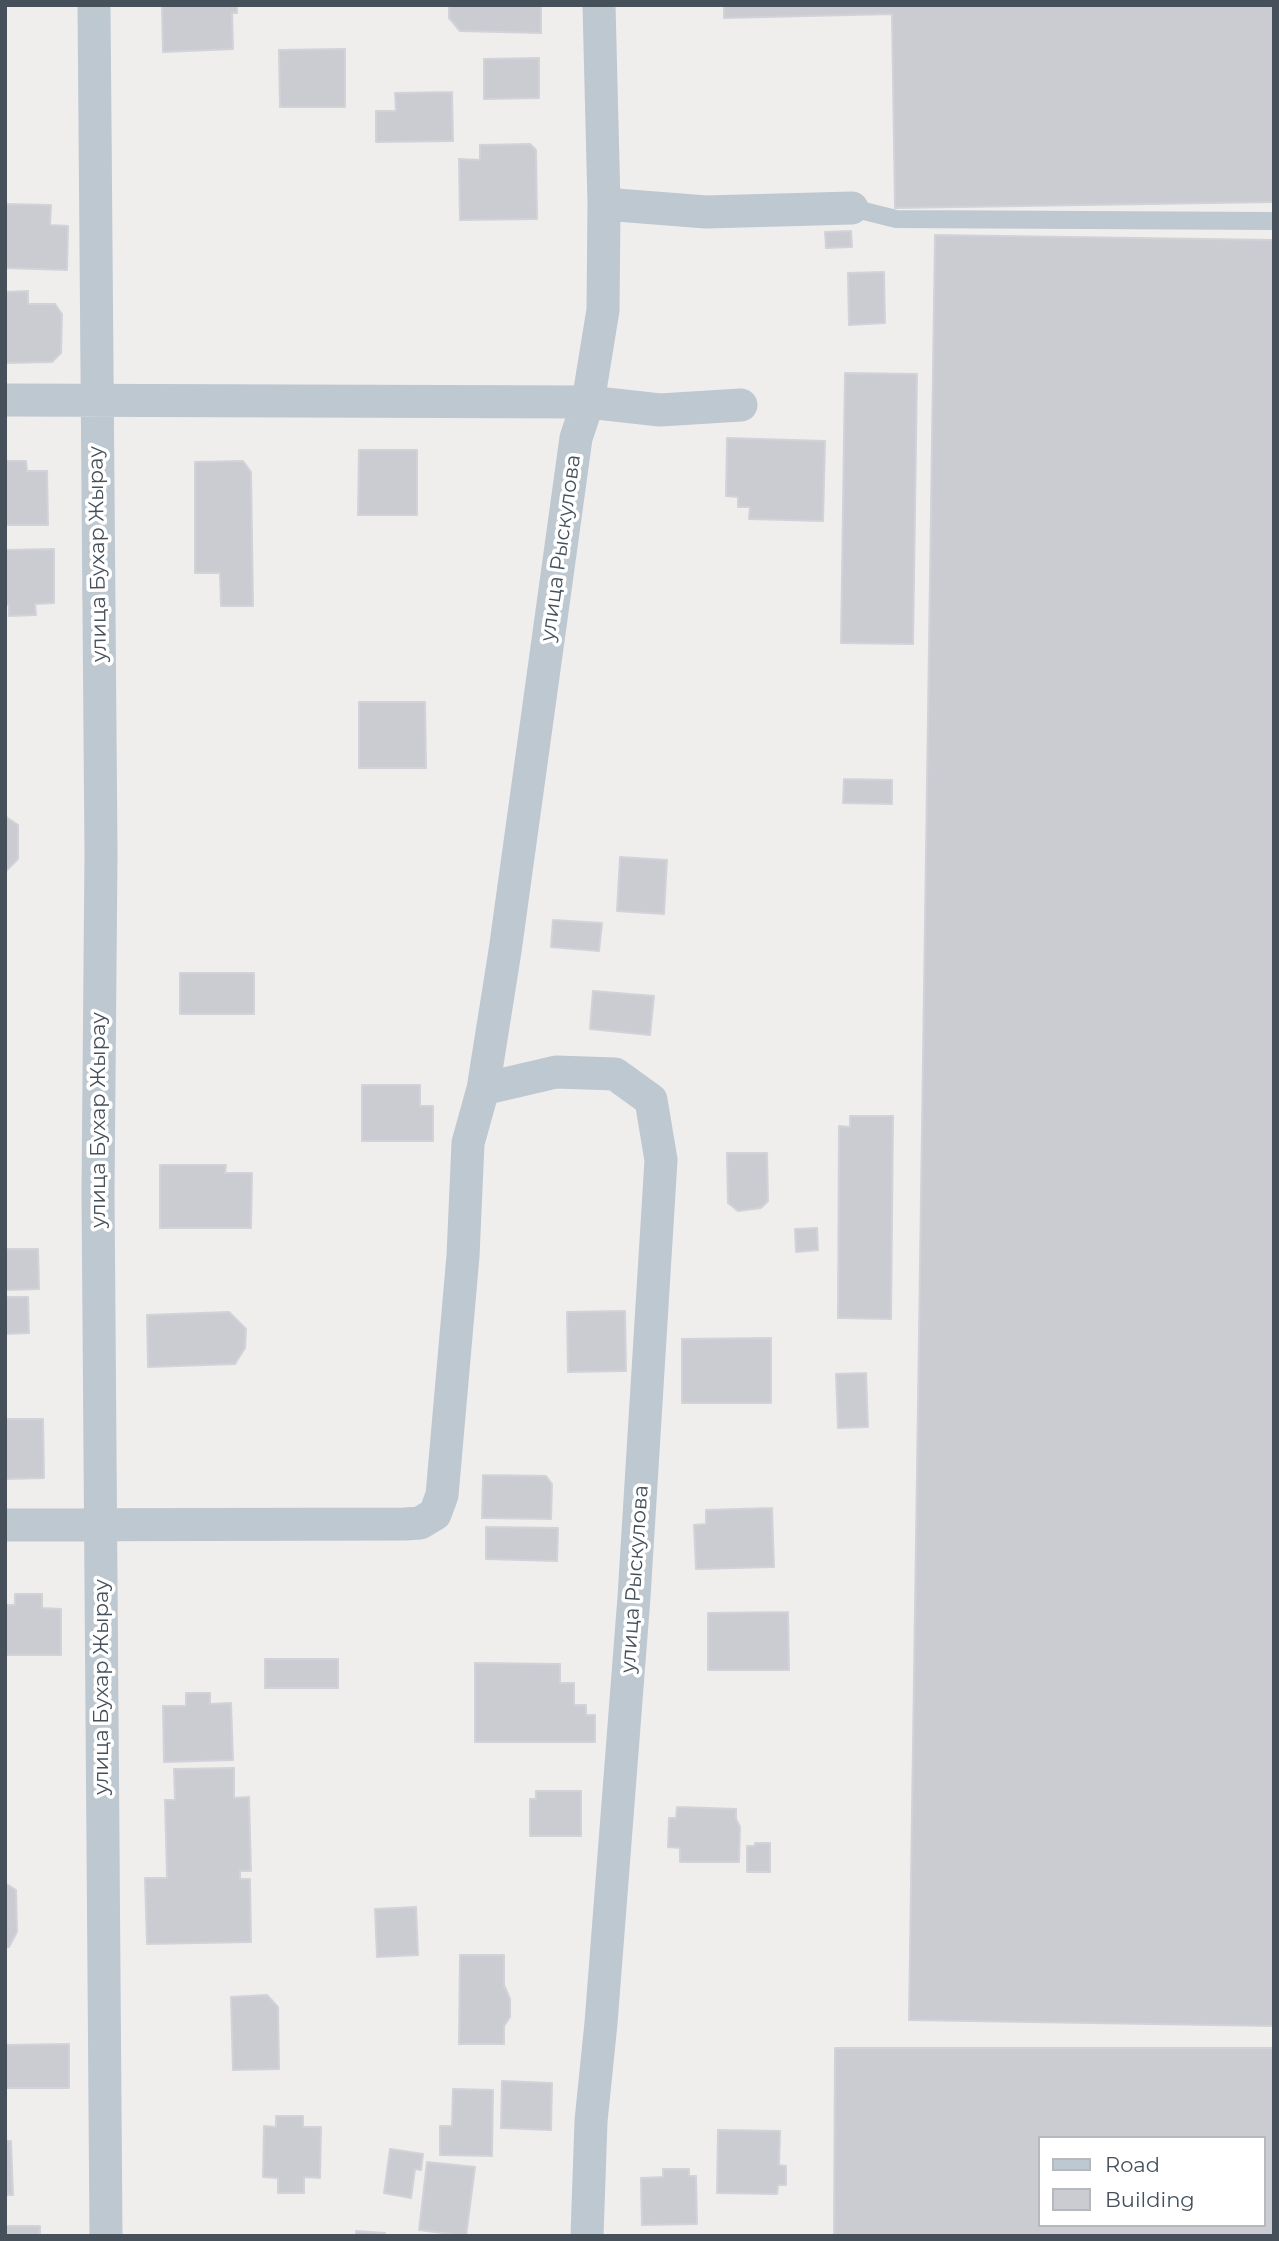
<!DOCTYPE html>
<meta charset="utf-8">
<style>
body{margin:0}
#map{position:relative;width:1279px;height:2241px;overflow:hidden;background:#f0eded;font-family:Montserrat,sans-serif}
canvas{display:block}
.frame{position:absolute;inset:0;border:7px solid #45505b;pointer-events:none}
.legend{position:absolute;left:1038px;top:2136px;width:228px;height:91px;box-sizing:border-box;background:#fff;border:2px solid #b5b9bd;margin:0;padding:9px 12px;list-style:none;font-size:21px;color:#45505b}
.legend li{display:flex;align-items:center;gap:14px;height:35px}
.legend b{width:35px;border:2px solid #b5b9bd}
</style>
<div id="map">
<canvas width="1279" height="2241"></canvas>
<div class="frame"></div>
<ul class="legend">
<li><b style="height:9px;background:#bdc8d0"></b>Road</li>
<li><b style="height:19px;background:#caccd2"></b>Building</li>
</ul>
</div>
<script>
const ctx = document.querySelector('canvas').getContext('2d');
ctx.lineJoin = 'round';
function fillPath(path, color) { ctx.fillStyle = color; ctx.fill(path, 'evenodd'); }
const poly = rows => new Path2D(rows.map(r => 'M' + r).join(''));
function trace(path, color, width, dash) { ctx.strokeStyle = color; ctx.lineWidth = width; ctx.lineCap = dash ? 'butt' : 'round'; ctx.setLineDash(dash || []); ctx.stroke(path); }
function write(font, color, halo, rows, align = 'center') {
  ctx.font = font + ' Montserrat,sans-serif'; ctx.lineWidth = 7; ctx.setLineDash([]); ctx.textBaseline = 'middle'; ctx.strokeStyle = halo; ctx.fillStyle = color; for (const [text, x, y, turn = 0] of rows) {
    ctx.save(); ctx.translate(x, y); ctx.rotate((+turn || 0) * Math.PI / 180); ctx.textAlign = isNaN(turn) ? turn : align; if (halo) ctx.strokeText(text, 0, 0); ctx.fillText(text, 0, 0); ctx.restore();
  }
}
const building = poly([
 [162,5,237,5,237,13,232,13,233,49,163,52,162,5],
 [449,5,541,5,541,33,460,31,449,18,449,5],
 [724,5,1274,5,1274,202,895,208,892,14,724,18,724,5],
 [345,49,345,107,280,107,279,50,345,49],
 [539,58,539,98,484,99,484,59,539,58],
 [452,92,453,141,376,142,376,111,396,111,395,93,452,92],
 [530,144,536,150,537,219,460,220,459,159,480,160,480,145,530,144],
 [5,204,51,205,50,225,68,226,67,270,5,268,5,204],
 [851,231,852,247,826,248,825,232,851,231],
 [935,235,1274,240,1274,2026,909,2020,935,235],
 [884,272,885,323,849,325,848,273,884,272],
 [28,291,28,304,55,304,62,314,61,353,52,362,5,363,5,292,28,291],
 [845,373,917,374,913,644,841,643,845,373],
 [727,438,825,441,823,521,749,519,750,507,738,507,738,497,726,496,727,438],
 [359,450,417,450,417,515,358,515,359,450],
 [5,461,26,461,27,471,47,471,48,525,5,525,5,461],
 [243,461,251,472,253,606,221,606,220,573,195,573,195,462,243,461],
 [54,549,54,603,35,604,36,615,9,616,9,605,5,605,5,550,54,549],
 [359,702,425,702,426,768,359,768,359,702],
 [844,779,892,780,892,804,843,803,844,779],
 [5,816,18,825,18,859,5,872,5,816],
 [620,857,667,860,664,914,617,911,620,857],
 [553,920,602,923,599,951,551,947,553,920],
 [180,973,254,973,254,1014,180,1014,180,973],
 [593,991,654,996,650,1035,590,1029,593,991],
 [362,1085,420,1085,420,1106,433,1106,433,1141,362,1141,362,1085],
 [850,1116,893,1116,891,1319,838,1318,839,1126,850,1127,850,1116],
 [727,1153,767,1153,768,1201,761,1208,738,1211,728,1203,727,1153],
 [160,1165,226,1165,225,1173,252,1173,251,1228,160,1228,160,1165],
 [817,1228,818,1250,796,1252,795,1229,817,1228],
 [5,1249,38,1249,39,1289,5,1290,5,1249],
 [5,1297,28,1297,29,1333,5,1334,5,1297],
 [625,1311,626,1371,568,1372,567,1312,625,1311],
 [229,1312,246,1329,245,1348,235,1364,148,1367,147,1315,229,1312],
 [771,1338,771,1403,682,1403,682,1339,771,1338],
 [866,1373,868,1427,838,1428,836,1374,866,1373],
 [5,1419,43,1419,44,1478,5,1479,5,1419],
 [483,1475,546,1476,552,1484,551,1519,482,1518,483,1475],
 [772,1508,774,1567,696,1569,694,1525,706,1524,706,1510,772,1508],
 [486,1527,558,1528,557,1561,486,1559,486,1527],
 [15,1594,42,1594,42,1608,61,1609,61,1655,5,1655,5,1605,15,1605,15,1594],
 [788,1612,789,1670,708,1670,708,1613,788,1612],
 [265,1659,338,1659,338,1688,265,1688,265,1659],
 [475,1663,560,1664,560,1683,574,1683,574,1705,586,1705,586,1715,595,1715,595,1742,475,1742,475,1663],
 [186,1693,210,1693,210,1704,231,1703,233,1760,164,1762,163,1706,186,1706,186,1693],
 [234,1768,234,1798,249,1797,251,1871,240,1871,240,1879,250,1879,251,1942,147,1944,145,1878,167,1878,165,1800,175,1800,174,1769,234,1768],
 [536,1791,581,1791,581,1836,530,1836,530,1799,536,1799,536,1791],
 [677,1807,736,1809,736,1819,740,1827,739,1862,680,1862,680,1848,668,1847,669,1818,676,1818,677,1807],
 [755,1843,770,1843,770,1872,747,1872,747,1846,755,1846,755,1843],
 [5,1883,16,1890,17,1932,9,1947,5,1947,5,1883],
 [416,1907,418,1955,377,1957,375,1909,416,1907],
 [460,1955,504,1955,504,1985,510,1999,510,2017,504,2026,504,2044,459,2044,460,1955],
 [267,1995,278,2007,279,2069,233,2070,231,1997,267,1995],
 [69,2044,69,2088,5,2088,5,2045,69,2044],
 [835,2048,1274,2048,1274,2236,834,2236,835,2048],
 [1039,2138,1263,2138,1263,2225,1039,2225,1039,2138],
 [502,2081,552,2083,551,2130,501,2128,502,2081],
 [453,2089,493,2090,492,2156,440,2155,440,2126,452,2126,453,2089],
 [276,2116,303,2116,303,2127,321,2127,320,2178,304,2177,304,2193,278,2193,278,2178,263,2177,264,2126,276,2127,276,2116],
 [718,2130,780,2131,779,2165,786,2166,786,2185,778,2185,777,2194,717,2193,718,2130],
 [5,2141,11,2141,13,2195,5,2195,5,2141],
 [390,2149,423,2154,421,2170,415,2169,411,2198,384,2193,390,2149],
 [427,2162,475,2167,466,2236,419,2230,427,2162],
 [663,2169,689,2169,689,2176,696,2176,697,2224,642,2225,641,2178,663,2177,663,2169],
 [5,2226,40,2226,40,2236,5,2236,5,2226],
 [356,2231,385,2233,385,2236,356,2236,356,2231]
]);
fillPath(building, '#caccd2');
trace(building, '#d1d3d9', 2);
trace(poly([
 [852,208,896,219,1274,221]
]), '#bdc8d0', 18);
trace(poly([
 [94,5,101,853,98,1191,106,2236],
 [604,204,706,212,852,208],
 [5,400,588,402,660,410,741,405],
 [483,1089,556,1072,615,1074,651,1100,661,1160,634,1597,601,2023,591,2121,587,2236],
 [5,1525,405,1524,420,1523,435,1514,442,1495,463,1256,468,1143,483,1089,505,951,576,438,588,402,603,310,604,204,599,5]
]), '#bdc8d0', 33);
write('21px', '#45505b', '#fff', [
 ["улица Рыскулова",561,548,-82],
 ["улица Бухар Жырау",98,554,-91],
 ["улица Бухар Жырау",99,1120,-90],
 ["улица Рыскулова",635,1579,-86],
 ["улица Бухар Жырау",102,1687,-90]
]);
</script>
